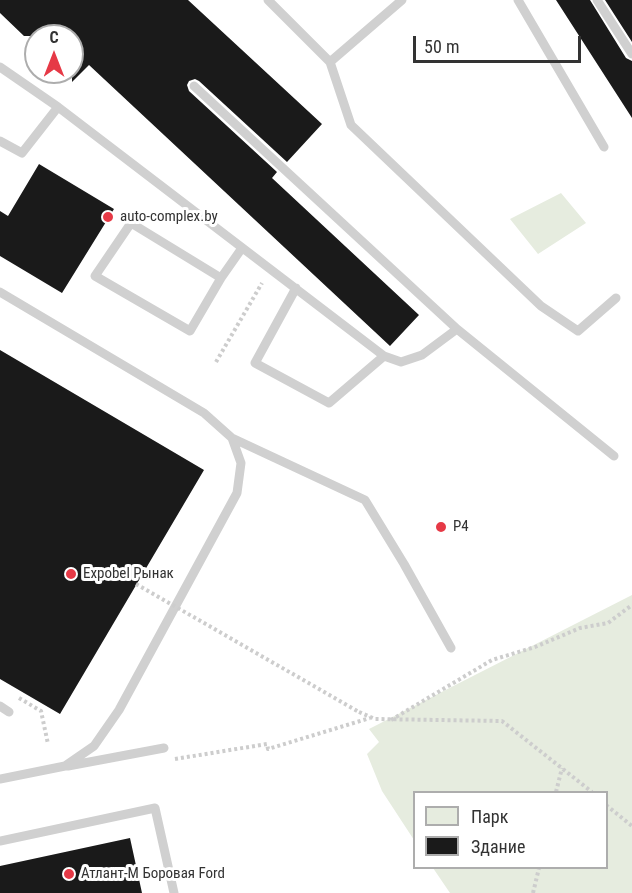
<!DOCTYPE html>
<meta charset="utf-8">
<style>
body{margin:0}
#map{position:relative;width:632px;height:893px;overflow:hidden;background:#fff;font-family:"Roboto Condensed",sans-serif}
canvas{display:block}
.legend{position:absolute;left:413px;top:791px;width:195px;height:78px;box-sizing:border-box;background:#fff;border:2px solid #adadad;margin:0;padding:8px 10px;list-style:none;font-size:18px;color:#333}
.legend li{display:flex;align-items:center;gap:12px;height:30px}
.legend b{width:30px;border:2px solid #adadad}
.north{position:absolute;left:24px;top:24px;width:60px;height:60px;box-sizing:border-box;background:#fff;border:2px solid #adadad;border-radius:50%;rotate:0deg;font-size:16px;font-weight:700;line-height:24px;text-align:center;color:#333}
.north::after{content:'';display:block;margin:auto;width:21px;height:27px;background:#e63946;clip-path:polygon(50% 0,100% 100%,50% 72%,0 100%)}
.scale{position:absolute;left:413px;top:36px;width:168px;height:27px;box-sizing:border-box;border:3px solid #333;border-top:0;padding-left:8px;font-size:18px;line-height:21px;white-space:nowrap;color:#333;-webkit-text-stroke:4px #fff;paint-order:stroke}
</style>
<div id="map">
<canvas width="632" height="893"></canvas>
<ul class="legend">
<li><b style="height:16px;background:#e6ecdf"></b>Парк</li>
<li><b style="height:16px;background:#1a1a1a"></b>Здание</li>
</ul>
<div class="north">С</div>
<div class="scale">50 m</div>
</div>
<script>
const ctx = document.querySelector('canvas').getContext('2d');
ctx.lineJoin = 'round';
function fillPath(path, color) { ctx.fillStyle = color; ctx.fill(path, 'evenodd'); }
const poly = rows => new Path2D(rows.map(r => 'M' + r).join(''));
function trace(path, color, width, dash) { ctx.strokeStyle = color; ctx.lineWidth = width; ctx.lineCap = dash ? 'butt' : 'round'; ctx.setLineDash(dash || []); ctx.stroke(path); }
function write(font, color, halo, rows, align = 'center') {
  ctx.font = font + ' "Roboto Condensed",sans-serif'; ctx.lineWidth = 6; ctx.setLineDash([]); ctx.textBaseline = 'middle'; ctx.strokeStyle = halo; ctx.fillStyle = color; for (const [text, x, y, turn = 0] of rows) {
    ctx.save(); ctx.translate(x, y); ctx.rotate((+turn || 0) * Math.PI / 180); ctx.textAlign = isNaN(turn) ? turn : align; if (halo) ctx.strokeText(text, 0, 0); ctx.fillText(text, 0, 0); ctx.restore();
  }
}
fillPath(poly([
 [561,193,586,223,538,254,510,219],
 [632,595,632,893,450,893,433,868,606,868,606,792,414,792,414,840,382,791,367,754,379,742,369,729]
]), '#e6ecdf');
fillPath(poly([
 [0,0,188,0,322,124,287,162,199,81,195,79,189,81,187,85,189,91,277,172,272,178,419,315,390,346,89,65,72,82,72,36,24,36,0,13],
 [556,0,590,0,626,58,632,61,632,118],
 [605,0,632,0,632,42],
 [39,164,114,209,62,293,0,256,0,211,8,216],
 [0,350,204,470,60,714,0,679],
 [130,838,142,893,0,893,0,866]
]), '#1a1a1a');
trace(poly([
 [216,362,262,283],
 [19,698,41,711,48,744],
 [359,712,375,719,502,721,592,792],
 [391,720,492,660,535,647,580,628,608,623,632,605],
 [175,759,267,744,268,749,370,718],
 [556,792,562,768],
 [606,805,632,826],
 [533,893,539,868]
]), '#cdcdcd', 4, [3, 3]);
trace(poly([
 [268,0,330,62,351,125,541,306,578,331,616,298],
 [518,0,604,147],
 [597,0,632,54],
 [330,62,402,0],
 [0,67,58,107,384,356,401,362,422,355,457,329,614,456],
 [194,86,457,329],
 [0,141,22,153,58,107],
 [221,278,131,223,95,276,190,331,221,278,242,248],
 [296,288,255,363,329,403,384,356],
 [0,292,204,413,232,438,365,500,404,564,451,648],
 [0,706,9,712],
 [68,766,164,748],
 [0,779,65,766,94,746,119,710,237,493,241,463,232,438],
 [0,841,155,808,174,893]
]), '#d0d0d0', 9);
trace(poly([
 [136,584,359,712]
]), '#cdcdcd', 4, [3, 3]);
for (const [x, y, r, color] of [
 [108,217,6,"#e63946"],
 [441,527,6,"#e63946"],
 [71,574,6,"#e63946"],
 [69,874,6,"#e63946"]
]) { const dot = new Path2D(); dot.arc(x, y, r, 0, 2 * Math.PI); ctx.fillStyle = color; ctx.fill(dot); trace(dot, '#fff', 2); }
write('15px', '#333', '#fff', [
 ["auto-complex.by",120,217],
 ["P4",453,527],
 ["Expobel Рынак",83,574],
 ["Атлант-М Боровая Ford",81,874]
], 'left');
</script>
